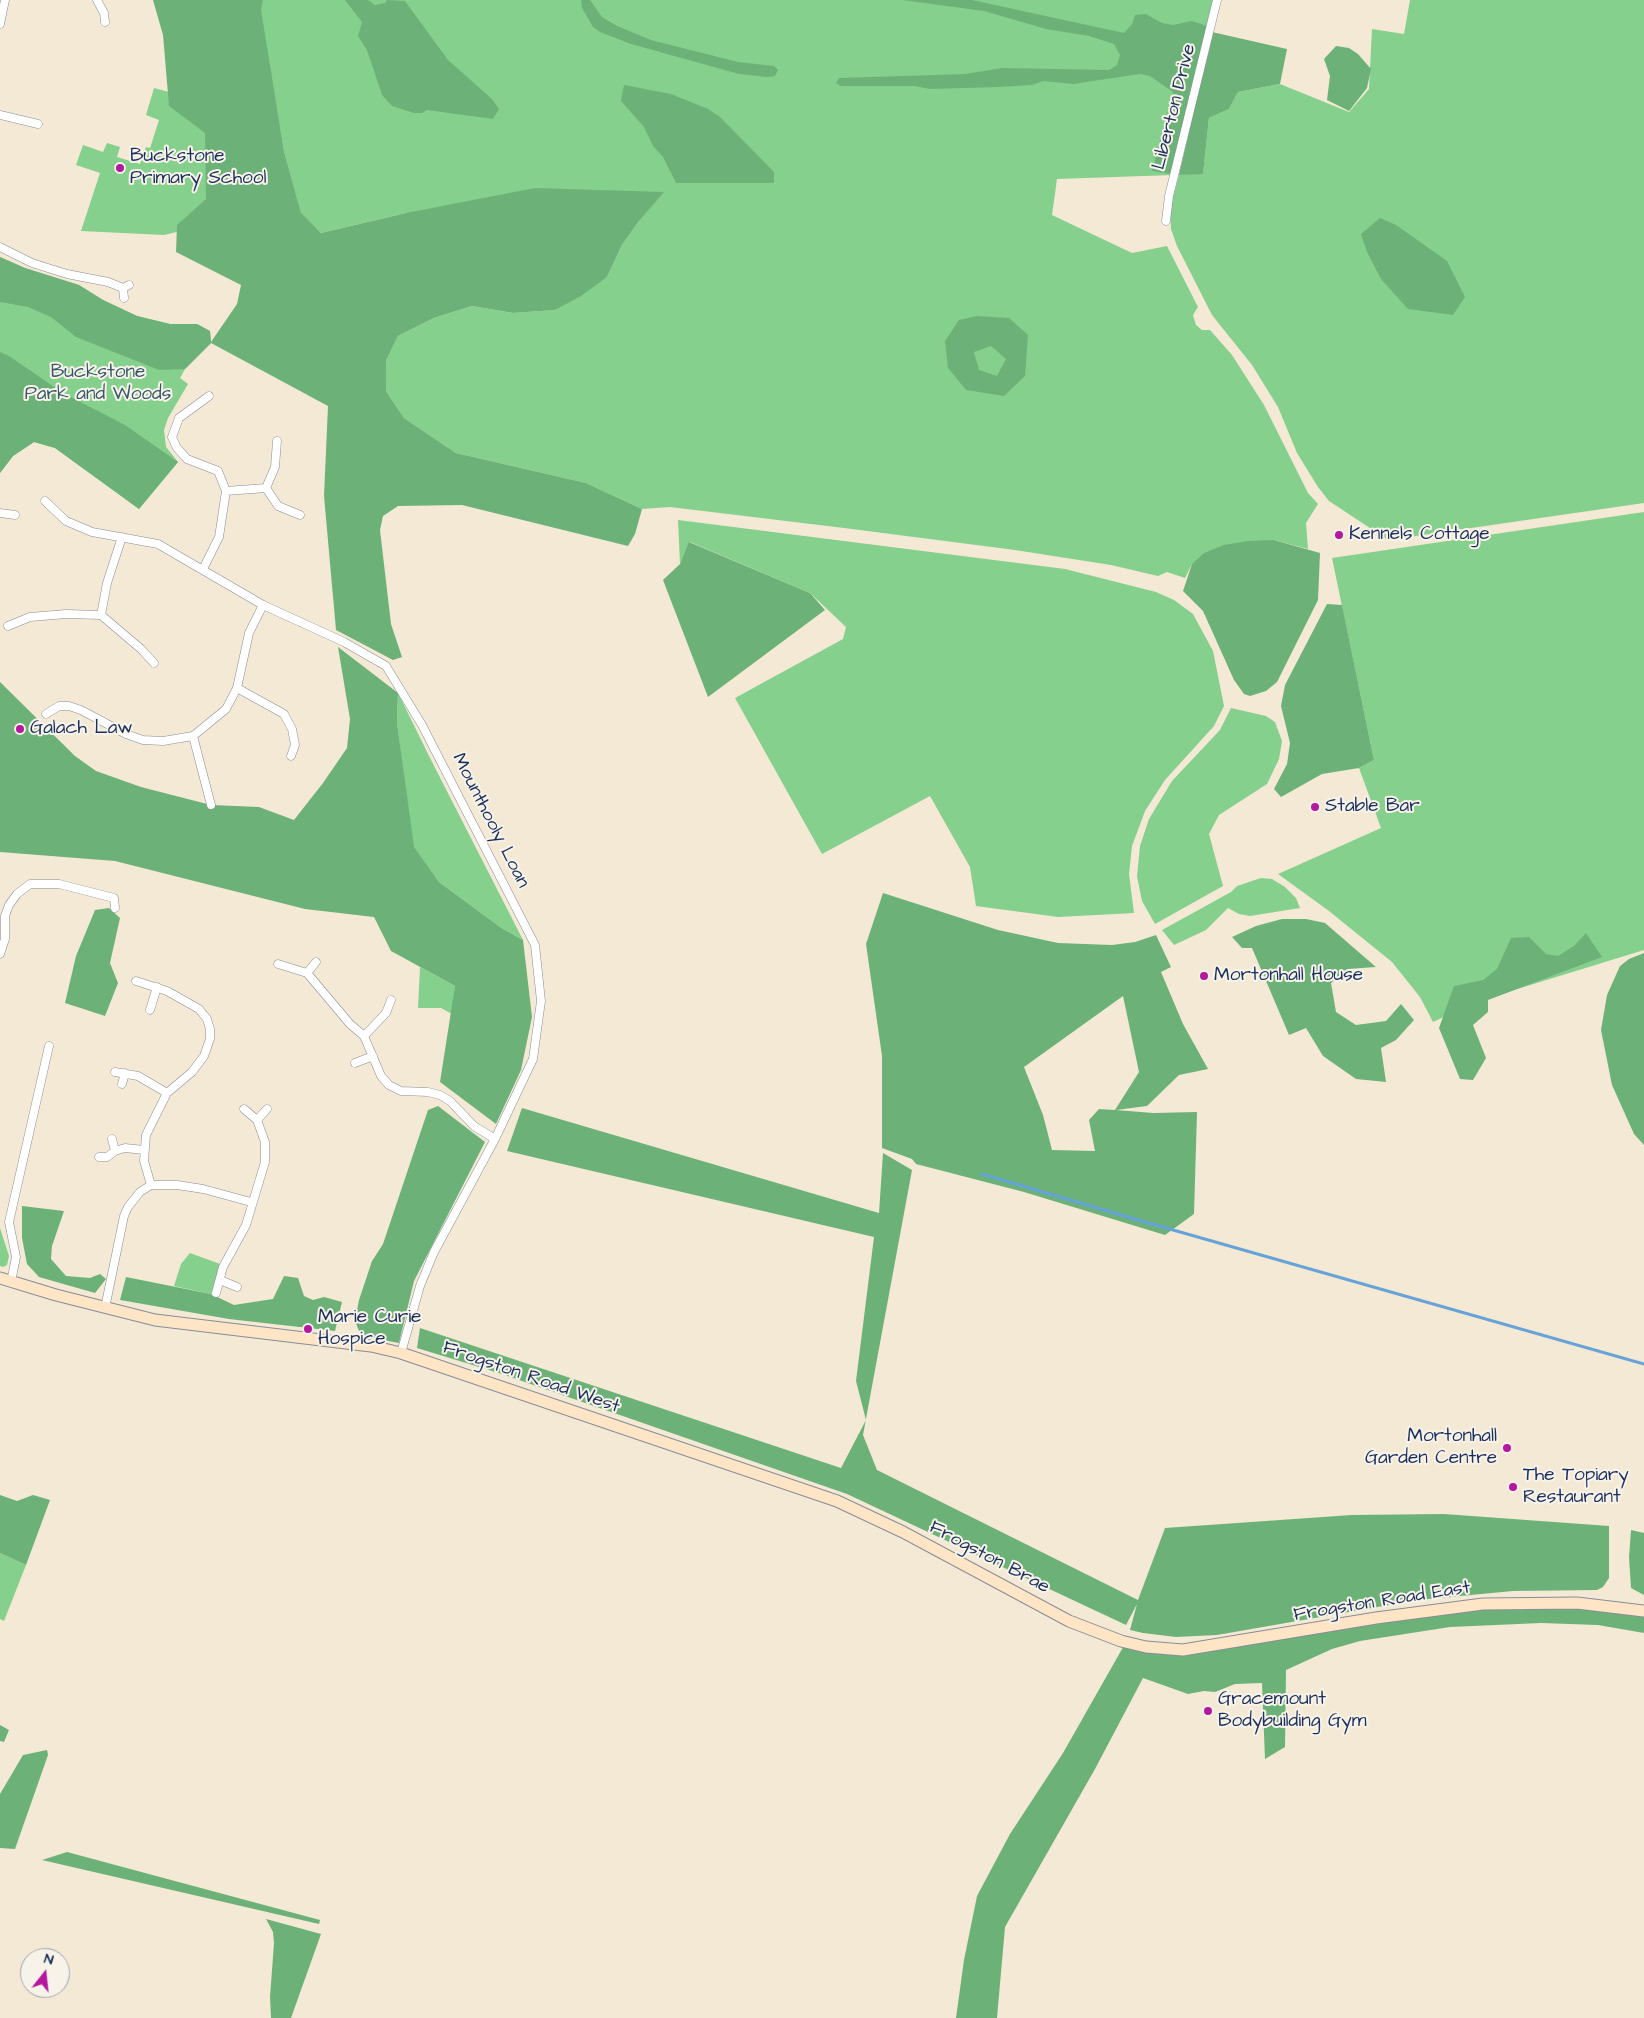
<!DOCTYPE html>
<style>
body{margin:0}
#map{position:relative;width:1644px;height:2018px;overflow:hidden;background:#f4e9d4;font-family:"Architects Daughter",sans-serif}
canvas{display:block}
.north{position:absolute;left:20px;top:1948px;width:50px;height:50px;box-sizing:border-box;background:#f7f3e8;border:1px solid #9fa5b1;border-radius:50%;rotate:16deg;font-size:14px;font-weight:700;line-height:20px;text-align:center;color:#1b2f5e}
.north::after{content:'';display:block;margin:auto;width:18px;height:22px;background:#b5179e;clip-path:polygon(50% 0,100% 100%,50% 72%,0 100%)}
</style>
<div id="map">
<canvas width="1644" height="2018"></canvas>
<div class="north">N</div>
</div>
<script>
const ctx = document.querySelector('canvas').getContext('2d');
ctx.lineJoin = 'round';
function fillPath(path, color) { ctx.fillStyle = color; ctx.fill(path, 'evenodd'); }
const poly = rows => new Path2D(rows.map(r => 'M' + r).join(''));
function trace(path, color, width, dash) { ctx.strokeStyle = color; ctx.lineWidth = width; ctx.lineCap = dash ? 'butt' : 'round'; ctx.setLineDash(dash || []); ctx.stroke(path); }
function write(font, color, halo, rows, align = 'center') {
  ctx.font = font + ' "Architects Daughter",sans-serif'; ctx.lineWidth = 4; ctx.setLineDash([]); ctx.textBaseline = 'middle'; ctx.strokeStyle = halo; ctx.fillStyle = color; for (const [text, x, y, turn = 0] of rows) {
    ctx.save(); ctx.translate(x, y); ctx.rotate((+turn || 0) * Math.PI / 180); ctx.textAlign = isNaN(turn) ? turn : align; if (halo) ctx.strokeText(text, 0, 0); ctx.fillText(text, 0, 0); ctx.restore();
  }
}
fillPath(poly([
 [258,0,1214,0,1172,175,1057,179,1052,215,1132,253,1167,246,1198,307,1193,315,1196,325,1202,330,1210,330,1232,355,1264,405,1308,493,1318,504,1306,523,1308,549,1274,540,1192,564,1185,578,1167,572,1158,576,1111,565,1015,550,844,528,670,507,642,509,586,483,456,453,404,418,386,391,386,361,398,336,434,318,472,306,513,313,555,310,607,277,622,245,639,221,406,213,321,233,301,214,284,151],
 [1410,0,1644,0,1644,503,1388,540,1329,501,1318,487,1297,453,1278,407,1252,365,1212,315,1177,246,1171,229,1170,209,1179,175,1203,173,1209,118,1229,109,1238,92,1280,84,1349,112,1369,89,1372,29,1404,34],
 [154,88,207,102,222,221,164,235,81,231,100,173,76,165,83,145,103,152,107,143,120,147,117,157,140,164,146,147,150,148,159,120,146,115],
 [0,257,25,268,79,285,103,300,137,316,170,324,197,324,210,331,211,343,185,369,180,378,188,384,168,418,164,430,166,447,178,462,139,509,55,448,34,442,13,456,0,473],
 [1644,512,1644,950,1475,1002,1433,1022,1420,997,1392,962,1329,911,1278,874,1381,828,1359,768,1374,760,1332,558],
 [678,520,1065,569,1156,592,1174,600,1193,614,1213,651,1224,706,1214,726,1165,780,1145,811,1132,846,1129,874,1134,913,1058,917,976,906,970,867,930,796,822,854,735,698,843,639,846,627,810,593,690,542,680,564],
 [398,693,430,758,523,940,503,929,439,882,413,847,397,722],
 [1231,708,1266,716,1275,722,1282,741,1279,759,1267,784,1219,815,1209,834,1223,886,1155,924,1142,901,1137,876,1140,846,1149,819,1172,781,1220,730],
 [1261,878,1272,879,1285,887,1296,898,1300,908,1250,916,1239,914,1228,908,1206,930,1174,945,1162,930,1231,892,1237,886],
 [420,967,455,986,452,1014,441,1008,418,1008],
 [0,1228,9,1256,7,1265,3,1267,0,1266],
 [190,1253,220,1264,211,1294,174,1286,181,1264],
 [0,1553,26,1565,4,1621,0,1619]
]), '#85d08d');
fillPath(poly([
 [153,0,263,0,261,10,284,151,301,213,321,233,406,213,535,188,664,192,639,221,622,245,607,277,581,296,555,310,513,313,472,306,434,318,398,336,386,361,386,391,404,418,456,453,586,483,642,509,635,534,628,546,462,505,398,506,383,516,380,530,391,624,402,657,393,660,336,630,324,496,328,406,211,343,185,369,159,370,76,337,51,317,28,307,0,302,0,257,25,268,79,285,103,300,137,316,170,324,197,324,210,331,211,342,237,304,241,285,176,252,177,225,206,199,205,133,169,106,163,35],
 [345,0,368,0,375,5,385,3,387,0,405,1,448,60,492,99,499,109,493,119,427,110,422,113,414,113,392,106,382,95,367,50,358,36,362,22],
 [581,0,590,0,602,17,617,26,651,40,738,62,774,66,778,70,775,76,767,77,739,74,631,44,600,32,593,27,582,8],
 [902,0,972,0,1124,33,1132,24,1135,15,1146,14,1162,23,1173,25,1192,21,1207,26,1172,174,1152,171,1173,92,1150,76,1140,74,1073,84,1043,81,1032,85,998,87,930,89,915,86,841,86,836,83,839,78,965,74,1002,68,1109,70,1117,65,1120,55,1114,44,1089,36,1046,29,984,11],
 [1212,32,1287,49,1280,84,1238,92,1229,109,1209,118,1203,174,1179,175],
 [1336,46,1349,48,1358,54,1371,69,1367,88,1349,111,1327,100,1330,76,1324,59],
 [624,85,671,94,708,109,720,117,774,172,774,183,676,183,663,157,653,146,644,127,621,101],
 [1380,218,1396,225,1447,261,1465,297,1453,315,1408,309,1381,279,1367,252,1361,234],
 [977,316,1009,318,1028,335,1025,376,1004,396,966,390,948,368,945,341,959,320],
 [991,346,1006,359,997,376,979,370,974,352],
 [0,352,9,356,63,393,125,425,178,462,139,509,55,448,34,442,13,456,0,473],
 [1274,540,1320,553,1318,600,1277,682,1266,691,1250,696,1244,694,1234,680,1203,611,1183,591,1192,564,1204,553,1224,545,1248,541],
 [689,542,810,593,825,610,708,697,663,580,680,564],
 [1327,604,1342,605,1374,760,1359,768,1322,774,1281,797,1274,789,1287,764,1290,743,1281,706,1285,685],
 [338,647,398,693,397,722,414,847,439,882,503,929,523,940,532,1017,521,1070,496,1124,440,1082,455,986,391,951,374,917,305,909,115,861,0,852,0,682,75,756,96,771,141,787,211,805,259,807,294,820,323,783,347,748,350,719],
 [883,893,998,930,1058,943,1112,945,1135,942,1156,935,1171,967,1161,972,1183,1024,1208,1069,1179,1075,1147,1106,1116,1110,1153,1113,1197,1112,1194,1214,1165,1235,1024,1192,916,1164,912,1159,882,1148,882,1056,866,944],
 [1123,996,1139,1072,1115,1110,1099,1109,1089,1120,1095,1151,1052,1150,1043,1115,1024,1067],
 [109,908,120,918,110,963,118,983,105,1016,65,1003,76,956,95,910],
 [1282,919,1306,919,1325,923,1376,967,1348,969,1331,983,1336,1012,1356,1025,1386,1021,1401,1004,1414,1020,1396,1040,1381,1048,1386,1082,1356,1079,1323,1056,1306,1028,1289,1035,1252,948,1242,948,1232,937,1256,926],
 [1586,933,1602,957,1488,1000,1488,1012,1473,1025,1486,1058,1473,1080,1460,1079,1439,1028,1454,986,1483,980,1497,969,1511,938,1529,937,1546,954,1558,956,1574,946],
 [1644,953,1644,1145,1634,1134,1612,1085,1601,1030,1607,995,1620,966,1629,959],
 [438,1106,485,1142,414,1281,399,1343,361,1336,355,1321,359,1300,372,1261,383,1244,428,1110],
 [522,1108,879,1213,883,1153,912,1170,863,1435,877,1470,1138,1600,1165,1528,1352,1515,1444,1514,1609,1526,1609,1578,1603,1587,1597,1590,1513,1591,1418,1600,1217,1635,1176,1637,1143,1633,1130,1630,1137,1604,1126,1625,847,1494,502,1374,417,1348,420,1328,841,1468,866,1420,856,1381,874,1237,507,1151],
 [22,1206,64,1211,52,1246,51,1259,66,1276,90,1278,100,1274,106,1279,95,1293,39,1277,27,1264,22,1238],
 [284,1276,298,1278,304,1296,313,1300,324,1297,342,1302,335,1331,229,1319,120,1300,126,1277,211,1294,234,1305,273,1299],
 [0,1495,17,1501,33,1495,50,1500,26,1565,0,1553],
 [1631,1530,1644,1533,1644,1595,1631,1588,1629,1557],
 [1483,1604,1644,1611,1644,1633,1598,1625,1541,1623,1450,1627,1360,1641,1332,1649,1286,1670,1285,1747,1265,1759,1262,1683,1235,1684,1215,1692,1204,1691,1188,1694,1143,1678,1095,1769,1005,1927,997,2018,956,2018,964,1960,977,1896,1010,1834,1063,1753,1126,1642,1165,1650],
 [0,1725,9,1730,4,1742,0,1741],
 [47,1750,48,1755,15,1849,0,1848,0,1794,23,1755],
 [67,1852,320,1920,319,1924,42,1860],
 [266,1919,321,1934,291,2018,271,2018,270,1997,274,1943,273,1932]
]), '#6cb278');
trace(poly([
 [982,1174,1131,1218,1644,1364]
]), '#66a3d8', 3);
const minor = poly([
 [97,0,104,13,105,22],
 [0,24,5,0],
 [0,115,38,124],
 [1166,221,1169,196,1217,0],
 [0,247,32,263,67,274,108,282,123,288],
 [124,298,123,288,129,285],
 [266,488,278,506,300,515],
 [226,491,266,488,275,467,277,441],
 [45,501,66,521,92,532,158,544,263,605,344,642,386,666,422,725,535,945,541,1001,533,1059,495,1139,434,1252,420,1286,401,1353],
 [0,513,15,515],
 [203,569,219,537,226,491,218,471,187,459,177,448,172,437,179,418,209,396],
 [101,615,107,583,122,537],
 [8,626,30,617,66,614,101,615,141,649,154,663],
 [237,688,284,714,292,729,295,745,291,756],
 [46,714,59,706,69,706,81,710,126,734,143,740,163,741,193,736,226,709,237,688,249,633,263,605],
 [193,736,211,805],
 [0,954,5,939,5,916,9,905,17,894,30,884,59,884,114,898,115,908],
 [278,964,307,973,350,1024,364,1036,381,1076,389,1085,401,1091,428,1092,440,1095,450,1101,474,1126,495,1139],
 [307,973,316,962],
 [136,981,167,991,199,1009,207,1019,210,1029,210,1039,204,1056,192,1072,167,1093,146,1135,144,1161,151,1185],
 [150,1010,157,987],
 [364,1036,386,1013,391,1000],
 [355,1063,373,1056],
 [115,1072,138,1076,167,1093],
 [122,1084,125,1073],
 [257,1120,267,1109],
 [112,1139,115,1151],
 [99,1157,107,1157,115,1151,125,1148,144,1150],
 [220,1280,237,1287],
 [11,1282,16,1257,9,1222,49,1046],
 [216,1293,223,1267,246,1225,265,1162,265,1142,257,1120,244,1109],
 [105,1308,124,1216,128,1207,140,1192,151,1185,177,1185,203,1189,251,1202]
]);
const secondary = poly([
 [0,1278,56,1295,155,1320,371,1346,401,1353,837,1501,903,1532,1069,1621,1121,1641,1146,1647,1183,1650,1376,1618,1483,1604,1577,1603,1644,1611]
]);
trace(minor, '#888c99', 9);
trace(secondary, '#888c99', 13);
trace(minor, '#fff', 8);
trace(secondary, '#fde5c5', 11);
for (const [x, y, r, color] of [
 [120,168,5,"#b5179e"],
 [1339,535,5,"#b5179e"],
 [20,729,5,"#b5179e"],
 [1315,807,5,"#b5179e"],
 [1204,976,5,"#b5179e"],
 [308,1329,5,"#b5179e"],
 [1507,1448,5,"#b5179e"],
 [1513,1487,5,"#b5179e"],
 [1208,1711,5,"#b5179e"]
]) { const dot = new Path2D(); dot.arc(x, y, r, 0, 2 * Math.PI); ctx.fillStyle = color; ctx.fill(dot); trace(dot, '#f7f3e8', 2); }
write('19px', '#1b2f5e', '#f7f3e8', [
 ["Liberton Drive",1175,107,-76],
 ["Mounthooly Loan",490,821,63],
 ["Frogston Road West",531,1378,19],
 ["Frogston Brae",989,1558,28],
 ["Frogston Road East",1382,1602,-9]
]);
write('19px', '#1b2f5e', '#f7f3e8', [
 ["Buckstone",130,157],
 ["Primary School",130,179],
 ["Kennels Cottage",1349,535],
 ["Galach Law",30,729],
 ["Stable Bar",1325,807],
 ["Mortonhall House",1214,976],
 ["Marie Curie",318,1318],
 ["Hospice",318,1340],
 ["Mortonhall",1497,1437,"right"],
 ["Garden Centre",1497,1459,"right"],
 ["The Topiary",1523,1476],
 ["Restaurant",1523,1498],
 ["Gracemount",1218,1700],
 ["Bodybuilding Gym",1218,1722]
], 'left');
write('19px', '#36576a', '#f7f3e8', [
 ["Buckstone",98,373],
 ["Park and Woods",98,395]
]);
</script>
